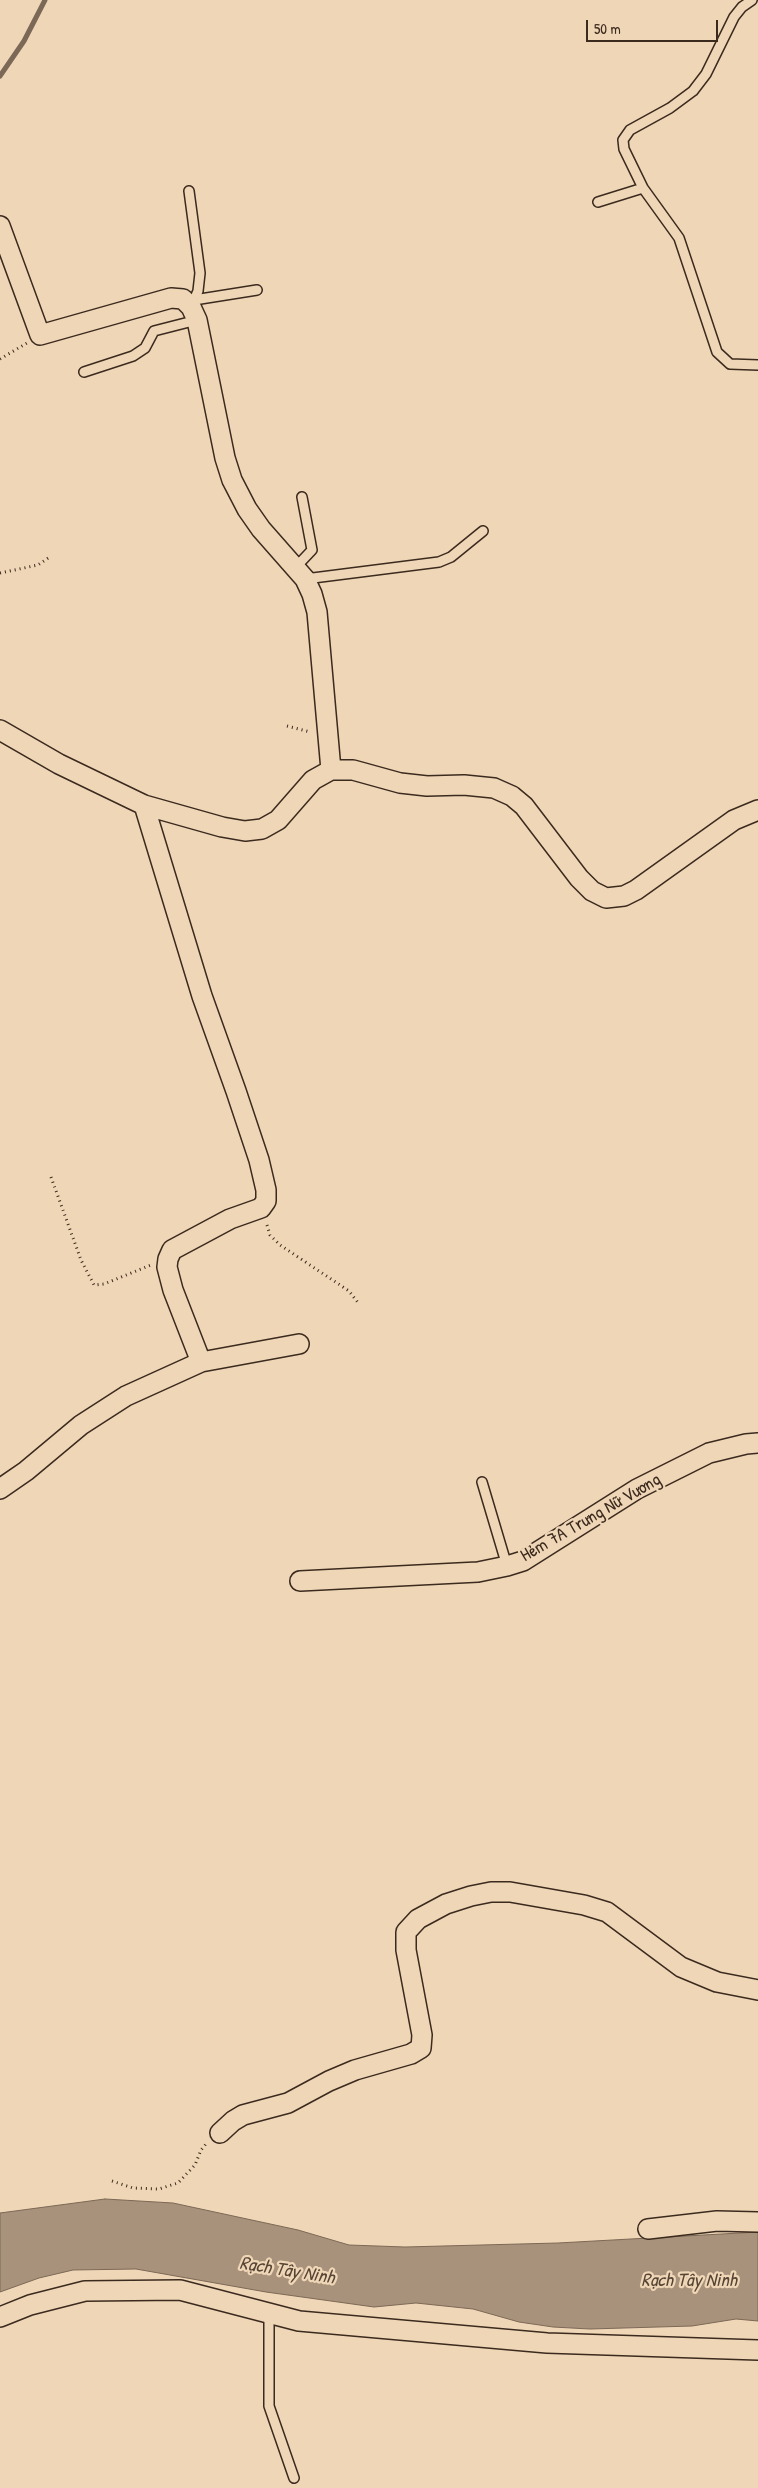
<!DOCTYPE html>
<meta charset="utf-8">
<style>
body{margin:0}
#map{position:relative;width:758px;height:2488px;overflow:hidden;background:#efd6b7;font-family:"Patrick Hand",sans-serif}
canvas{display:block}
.scale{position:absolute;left:586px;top:20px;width:132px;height:22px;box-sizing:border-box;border:2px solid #3b2a1e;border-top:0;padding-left:6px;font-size:15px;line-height:18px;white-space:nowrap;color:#3b2a1e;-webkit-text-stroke:4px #efd6b7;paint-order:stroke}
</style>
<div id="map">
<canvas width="758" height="2488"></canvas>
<div class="scale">50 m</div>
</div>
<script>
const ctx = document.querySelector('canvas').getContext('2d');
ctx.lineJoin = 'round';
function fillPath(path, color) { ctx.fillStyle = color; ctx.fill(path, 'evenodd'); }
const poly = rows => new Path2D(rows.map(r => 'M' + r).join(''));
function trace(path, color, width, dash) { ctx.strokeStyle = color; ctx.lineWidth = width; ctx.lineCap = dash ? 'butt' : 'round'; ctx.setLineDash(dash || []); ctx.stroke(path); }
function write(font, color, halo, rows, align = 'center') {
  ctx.font = font + ' "Patrick Hand",sans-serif'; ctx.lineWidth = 4.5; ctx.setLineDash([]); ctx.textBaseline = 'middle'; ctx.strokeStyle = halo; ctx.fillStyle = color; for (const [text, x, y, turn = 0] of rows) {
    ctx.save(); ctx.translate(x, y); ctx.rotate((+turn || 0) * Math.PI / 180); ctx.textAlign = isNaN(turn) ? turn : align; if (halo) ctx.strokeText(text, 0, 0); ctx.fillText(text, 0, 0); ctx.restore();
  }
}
const water = poly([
 [105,2199,173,2203,298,2230,349,2245,405,2247,558,2243,758,2232,758,2321,736,2319,692,2326,590,2329,553,2327,519,2322,473,2309,416,2303,374,2307,266,2292,136,2269,73,2270,39,2278,0,2292,0,2213,105,2199]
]);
fillPath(water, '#a8927b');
trace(water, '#7c6856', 1);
trace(poly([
 [0,76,24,41,45,0]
]), '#7c6856', 5);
const service = poly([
 [752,0,742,7,734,17,706,74,693,91,670,108,630,130,623,140,624,149,643,188,679,238,717,352,730,364,758,365],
 [189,191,200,273,198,291,191,307],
 [598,202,643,188],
 [194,300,257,290],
 [84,372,133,356,145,348,154,331,197,320],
 [295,568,312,550,302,497],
 [305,579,439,562,451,557,483,531],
 [482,1482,507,1566],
 [269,2313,269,2406,294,2478]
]);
const minor = poly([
 [0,226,40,335,171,298,183,299,191,307,197,320,225,458,232,480,247,509,261,529,305,579,312,594,317,612,331,770],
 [0,730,59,764,144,805,222,827,245,831,262,829,278,820,313,780,331,770,353,770,400,783,427,786,464,785,494,788,512,796,524,806,579,878,592,891,606,898,624,896,636,890,734,820,758,810],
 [144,805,202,996,236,1091,259,1160,266,1190,266,1201,261,1208,230,1219,172,1250,168,1259,167,1267,173,1290,201,1362],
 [0,1489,26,1471,81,1425,126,1396,201,1362,299,1344],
 [300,1581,478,1572,507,1566,523,1561,637,1489,709,1453,746,1444,758,1443],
 [220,2133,233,2121,243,2115,288,2103,329,2081,355,2070,411,2054,421,2048,422,2035,406,1950,406,1932,418,1919,446,1904,471,1896,491,1892,510,1892,584,1905,607,1912,681,1967,717,1982,758,1990],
 [648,2229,717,2221,758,2222],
 [0,2317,30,2305,85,2291,180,2290,299,2321,547,2343,758,2350]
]);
trace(service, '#3b2a1e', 12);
trace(minor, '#3b2a1e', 22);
trace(poly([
 [0,359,27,343],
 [0,573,38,565,51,556],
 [287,726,310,732],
 [51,1177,81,1260,94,1285,104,1284,151,1265],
 [267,1225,270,1235,280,1245,349,1291,359,1304],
 [112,2181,133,2188,159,2189,178,2183,195,2165,201,2150,206,2144]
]), '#3b2a1e', 3, [1, 4]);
trace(service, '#efd6b7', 9);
trace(minor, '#efd6b7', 19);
write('18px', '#3b2a1e', '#efd6b7', [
 ["Hẻm 7A Trưng Nữ Vương",591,1518,-30]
]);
write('italic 19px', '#564435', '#efd6b7', [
 ["Rạch Tây Ninh",287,2271,9],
 ["Rạch Tây Ninh",689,2281]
]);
</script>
